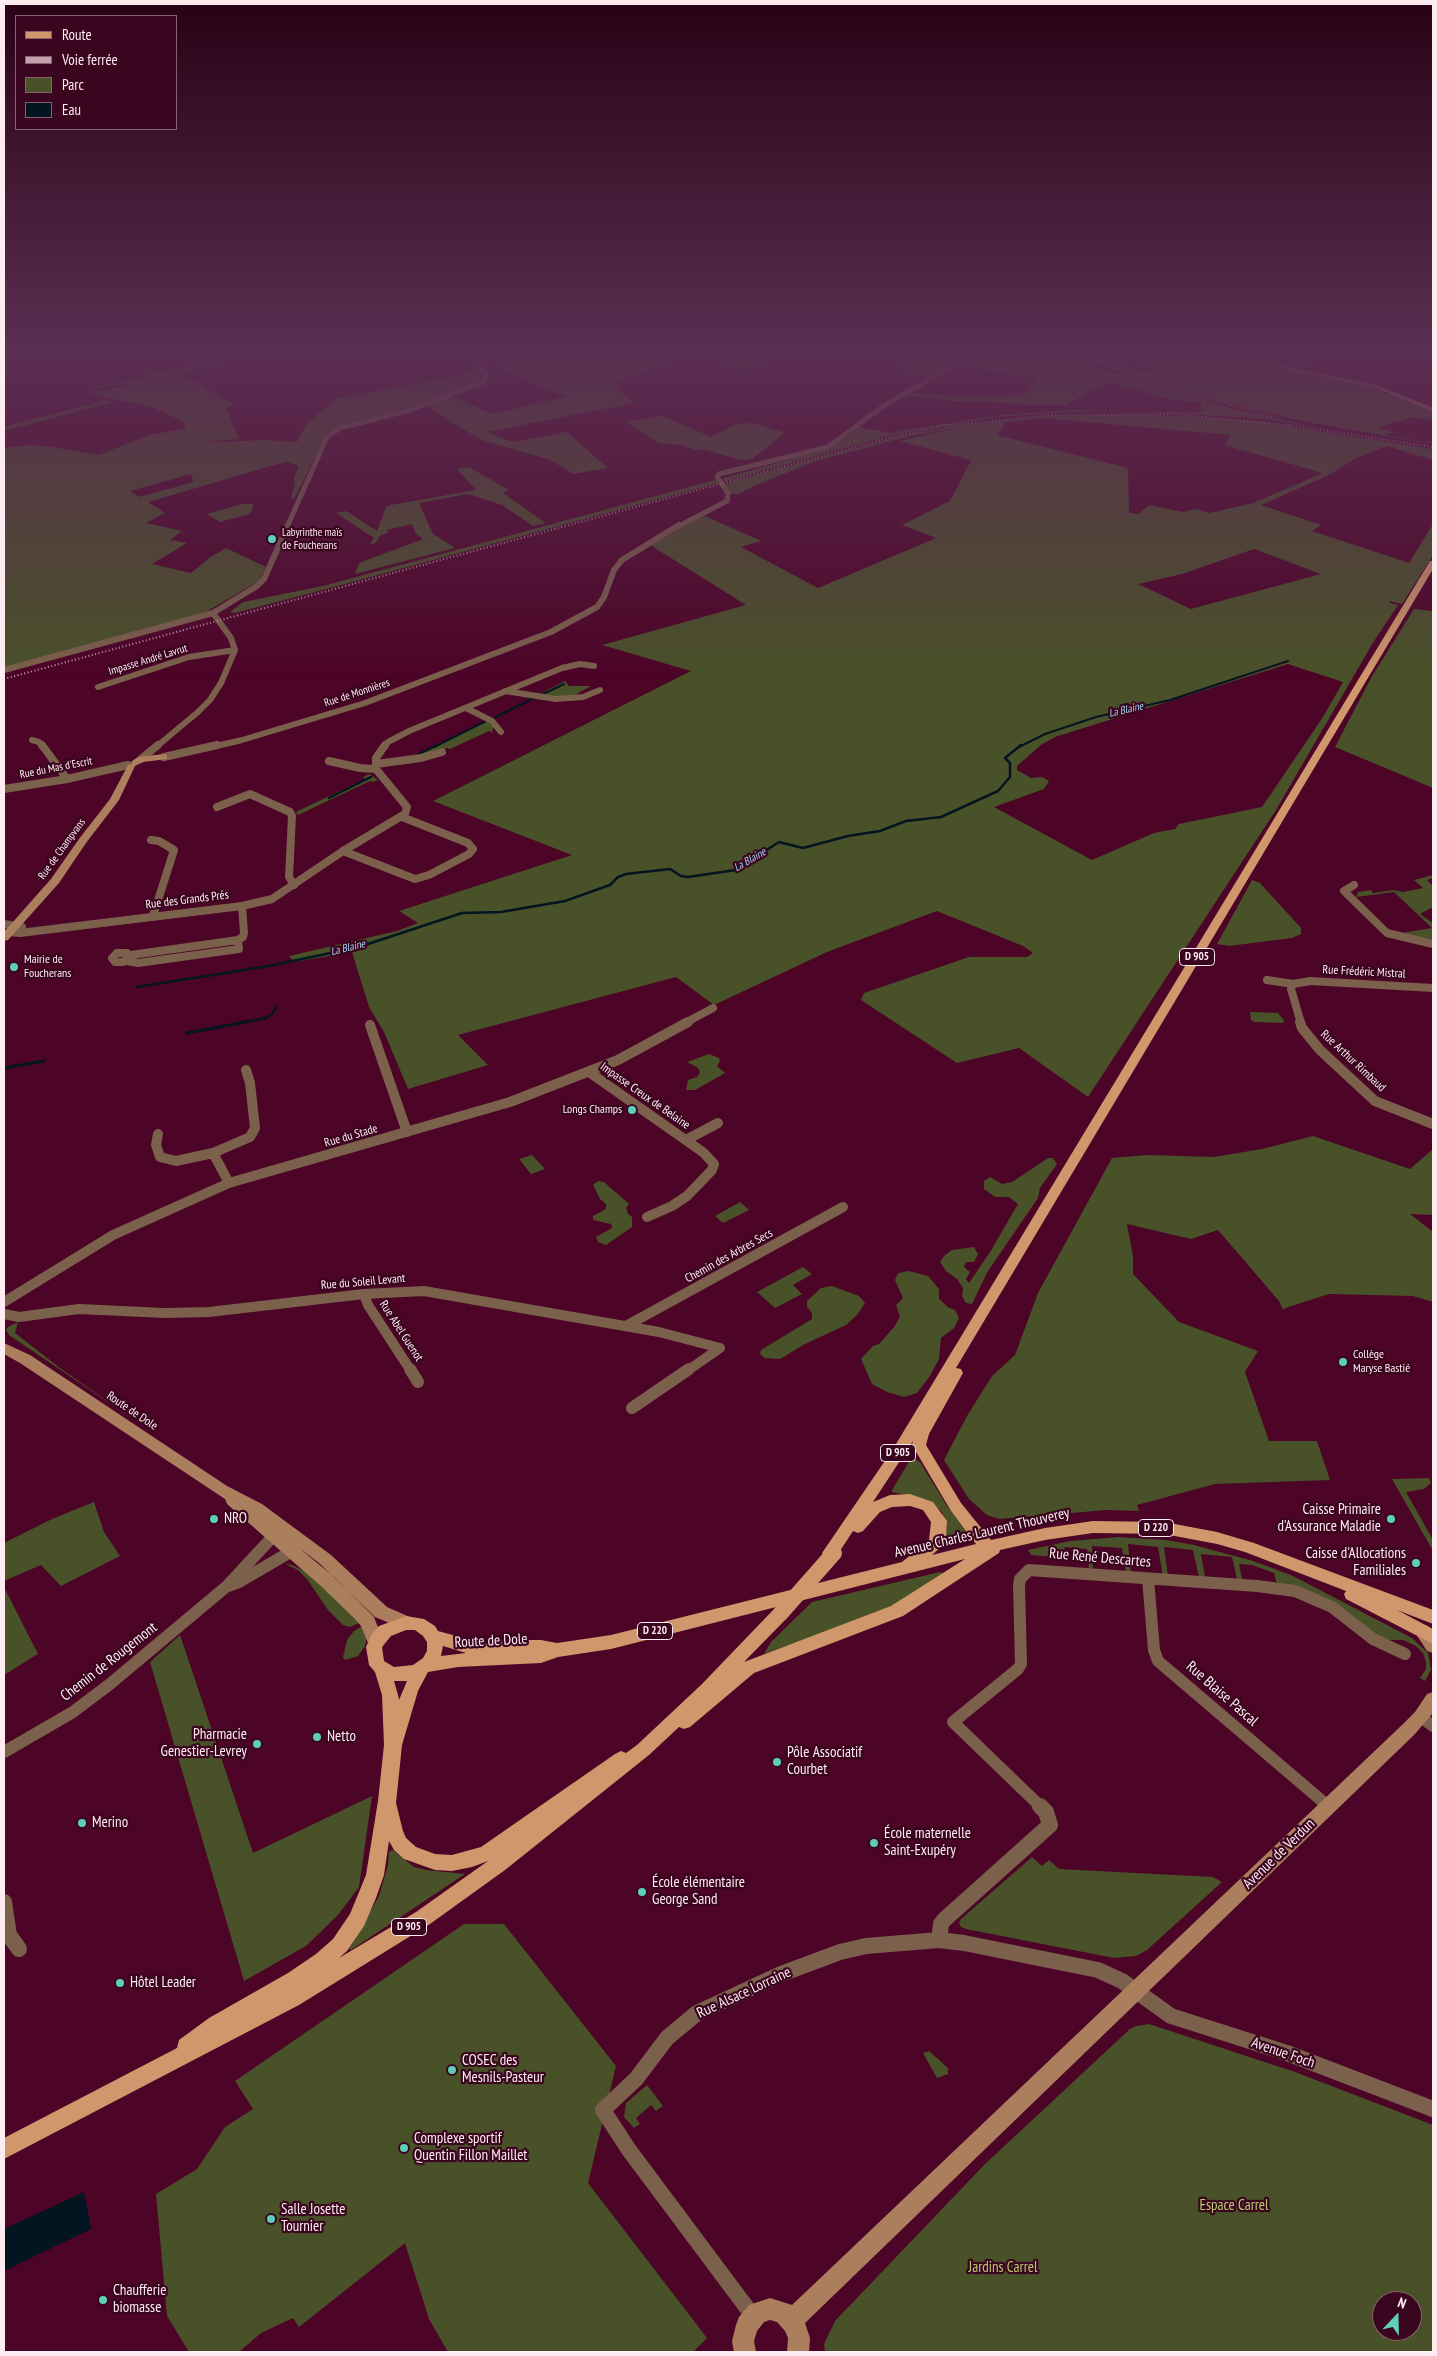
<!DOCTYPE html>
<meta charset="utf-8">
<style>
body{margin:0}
#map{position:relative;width:1437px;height:2356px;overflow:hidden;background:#4c0427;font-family:"PT Sans Narrow",sans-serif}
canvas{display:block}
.frame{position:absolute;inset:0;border:5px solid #ffecf1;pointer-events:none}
.legend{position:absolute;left:15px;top:15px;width:162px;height:115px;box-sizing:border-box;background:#3a051e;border:1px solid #896172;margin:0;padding:6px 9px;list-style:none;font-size:15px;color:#ffecf1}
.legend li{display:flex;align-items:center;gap:10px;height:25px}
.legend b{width:25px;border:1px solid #896172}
.north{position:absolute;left:1372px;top:2291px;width:50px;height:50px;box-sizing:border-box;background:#3a051e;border:1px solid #896172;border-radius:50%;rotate:21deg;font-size:14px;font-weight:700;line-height:20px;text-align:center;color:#ffecf1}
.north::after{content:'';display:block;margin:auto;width:18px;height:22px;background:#5eceb8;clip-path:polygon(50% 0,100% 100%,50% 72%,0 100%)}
</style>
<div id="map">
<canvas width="1437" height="2356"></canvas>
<div class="frame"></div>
<ul class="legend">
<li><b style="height:6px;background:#cf976b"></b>Route</li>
<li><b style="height:6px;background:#c5a1b0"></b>Voie ferrée</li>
<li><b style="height:14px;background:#495128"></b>Parc</li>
<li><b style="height:14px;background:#031520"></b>Eau</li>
</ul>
<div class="north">N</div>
</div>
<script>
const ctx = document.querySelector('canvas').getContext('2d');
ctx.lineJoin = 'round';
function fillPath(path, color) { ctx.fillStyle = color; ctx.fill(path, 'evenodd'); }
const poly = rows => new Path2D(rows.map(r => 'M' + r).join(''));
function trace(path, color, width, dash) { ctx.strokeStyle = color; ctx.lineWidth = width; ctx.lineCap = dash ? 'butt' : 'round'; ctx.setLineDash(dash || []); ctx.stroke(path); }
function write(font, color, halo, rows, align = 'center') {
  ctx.font = font + ' "PT Sans Narrow",sans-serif'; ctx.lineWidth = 4.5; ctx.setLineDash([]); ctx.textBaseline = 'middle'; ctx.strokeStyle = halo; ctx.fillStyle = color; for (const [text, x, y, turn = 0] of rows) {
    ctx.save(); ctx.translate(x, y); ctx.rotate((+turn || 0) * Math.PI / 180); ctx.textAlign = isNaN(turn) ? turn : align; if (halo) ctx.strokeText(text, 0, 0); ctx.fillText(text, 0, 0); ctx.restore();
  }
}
fillPath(poly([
 [187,351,271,351,205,364],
 [559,351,690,351,657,367,612,383,620,392,634,403,487,432,512,442,567,432,608,468,573,474,551,460,481,440,423,404,343,425,327,433,294,499,291,499,295,483,294,477,299,467,288,461,148,502,165,513,146,523,182,531,170,540,187,543,152,564,191,573,209,558,226,548,266,567,259,581,204,613,4,668,4,448,30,445,46,446,99,455,149,435,185,429,184,422,154,408,90,393,128,386,127,384,77,389,148,378,144,374,204,365,209,368,177,373,205,386,208,390,234,404,226,407,239,439,197,443,263,440,297,442,307,423,338,398,481,371,484,377,481,382,449,395,492,414,566,397,510,373,494,361],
 [191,474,193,482,139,497,130,491],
 [694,351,791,351,745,371],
 [924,351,1063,351,1092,364,1089,365,1106,373,1119,374,1234,409,1307,425,1255,418,1133,411,1074,412,995,417,893,435,722,482,724,478,827,449,860,427,890,433,993,416,1071,410,1201,412,1201,403,1171,399,1109,382,1065,405,1022,405,1010,403,951,401,906,395,911,393,968,397,1025,395,1038,378,949,365,932,377,903,373,898,369,897,365,901,362],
 [1071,351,1085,351,1107,361,1145,372,1153,370,1136,360,1151,353,1148,351,1243,351,1292,370,1360,383,1433,412,1433,418,1425,420,1413,417,1376,428,1394,432,1386,435,1433,443,1433,444,1307,422,1218,401,1145,380],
 [1307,351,1329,351,1296,369,1282,365],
 [105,400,114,402,4,431,4,427],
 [1141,414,1256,421,1433,449,1433,460,1387,446,1356,458,1329,475,1261,505,1321,525,1312,531,1409,563,1433,524,1433,555,1402,604,1390,601,1390,603,1398,605,1374,641,1276,810,1088,1097,1019,1048,957,1063,861,1000,864,993,969,957,1027,957,1033,953,1023,946,937,911,827,952,714,1005,676,977,458,1035,488,1065,408,1089,384,1032,369,1007,352,952,294,962,289,956,397,931,418,923,399,911,572,855,433,801,691,671,602,645,746,605,647,543,698,513,761,541,741,547,818,588,936,538,902,525,950,501,971,460,899,441,961,427,910,436,813,462,756,485,738,494,730,494,723,484,900,436,964,424,1062,415],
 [1042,418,1231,435,1224,445,1323,473,1253,503,1210,513,1195,509,1183,512,1149,505,1138,514,1129,513,1128,468,997,435,1006,422],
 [1254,549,1321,574,1191,609,1138,584,1182,574],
 [1288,664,1343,682,1323,717,1262,807,1179,824,1175,829,1154,833,1092,860,994,807,1044,789,1049,781,1042,777,1031,778,1017,770,1017,766,1041,745,1055,737],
 [663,416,711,437,736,424,753,423,785,433,752,459,741,460,703,449,696,450,681,445,659,443,626,422],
 [469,467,509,490,503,493,546,523,533,526,502,505,468,494,419,503,433,534,455,548,355,574,359,563,423,539,416,534,412,524,387,530,388,533,381,535,374,544,370,544,374,538,336,513,346,511,377,531,386,507,391,505,476,490,457,469],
 [715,480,718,483,330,588,235,613,230,612,243,602,323,586],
 [242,504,254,504,250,514,220,522,207,514],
 [1414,609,1433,611,1433,788,1335,747,1372,676],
 [565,681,569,686,591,686,571,697,536,696],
 [484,718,494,727,492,731,493,733,489,731,450,749,447,748,406,760,486,721],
 [369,774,378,780,373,782,370,781,298,815,296,812,365,779,363,777],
 [1433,875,1433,878,1427,880,1433,886,1433,907,1420,914,1433,923,1433,941,1396,934,1432,928,1394,892,1356,897,1358,892,1371,890,1373,893,1393,890,1403,892,1423,888,1414,880],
 [1252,880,1260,883,1301,928,1301,934,1292,938,1229,946,1217,944],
 [1250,1012,1278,1013,1284,1021,1283,1023,1254,1022,1251,1020],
 [709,1054,719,1058,720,1061,717,1066,725,1073,695,1090,686,1090,688,1080,697,1077,700,1072,698,1068,687,1062],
 [1313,1136,1410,1169,1433,1149,1433,1215,1410,1214,1433,1232,1433,1302,1413,1296,1329,1294,1285,1308,1283,1310,1279,1301,1218,1230,1191,1239,1127,1224,1133,1256,1133,1274,1179,1322,1258,1351,1245,1372,1269,1441,1317,1441,1330,1480,1215,1484,1137,1505,1139,1511,1107,1510,999,1519,987,1515,969,1499,944,1460,967,1416,992,1376,1015,1355,1038,1293,1112,1158,1148,1155,1214,1157,1262,1149],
 [532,1155,545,1169,531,1174,519,1159],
 [1048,1158,1053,1158,1057,1164,1040,1188,1038,1198,988,1271,972,1304,966,1303,962,1296,963,1288,957,1279,946,1271,940,1262,944,1256,952,1250,974,1247,978,1254,974,1262,966,1262,964,1267,970,1272,966,1279,969,1283,990,1252,1018,1204,1009,1197,995,1197,984,1189,984,1181,990,1177,1002,1184,1012,1182],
 [598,1181,604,1182,629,1204,626,1208,628,1214,632,1217,632,1227,606,1245,598,1242,596,1237,612,1228,611,1224,593,1220,593,1216,606,1209,606,1204,600,1199,593,1185],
 [740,1202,749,1210,723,1223,715,1216],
 [803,1267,812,1274,793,1285,802,1294,775,1308,757,1292],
 [909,1271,928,1276,939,1289,939,1299,949,1308,955,1310,959,1318,954,1328,941,1338,939,1359,930,1376,917,1393,904,1397,887,1392,872,1384,861,1359,873,1346,879,1344,895,1326,900,1316,896,1305,903,1298,895,1280,898,1273],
 [832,1286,859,1296,865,1303,857,1315,846,1325,805,1344,780,1359,765,1358,760,1354,761,1350,812,1319,812,1313,807,1307,807,1301,821,1288],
 [18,1322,15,1333,60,1368,133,1419,9,1335,6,1330,8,1327],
 [915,1459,920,1462,947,1506,969,1534,968,1541,944,1548,941,1547,947,1528,942,1512,927,1500,892,1492,892,1490,910,1460],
 [1429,1478,1431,1483,1424,1489,1406,1492,1433,1540,1433,1551,1392,1479],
 [94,1502,104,1532,120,1556,61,1586,41,1565,4,1581,4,1543,52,1519],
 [1118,1537,1166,1540,1194,1545,1253,1561,1291,1575,1412,1638,1428,1653,1431,1670,1425,1681,1420,1678,1426,1669,1426,1662,1423,1653,1416,1646,1403,1640,1387,1640,1277,1584,1274,1573,1252,1565,1239,1564,1242,1579,1237,1579,1232,1557,1201,1554,1205,1577,1199,1577,1193,1550,1164,1547,1168,1576,1163,1576,1158,1547,1128,1544,1131,1574,1126,1573,1122,1548,1092,1546,1093,1569,1089,1569,1087,1549,1064,1547,1065,1552,1055,1551,1055,1557,1031,1555,1028,1550,1070,1541],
 [285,1564,292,1565,315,1576,361,1622,350,1627,343,1625,328,1610,307,1579,298,1570],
 [940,1572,947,1574,904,1601,876,1614,764,1654,771,1642,812,1602],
 [4,1587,38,1654,4,1675],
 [364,1625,367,1636,365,1646,358,1656,345,1660,343,1657,347,1640,354,1631],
 [180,1635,253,1853,372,1796,359,1887,338,1915,306,1946,244,1981,150,1662],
 [393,1850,414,1867,426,1870,465,1874,351,1950,349,1949,379,1896,388,1865,389,1852],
 [1032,1857,1042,1866,1049,1860,1059,1869,1213,1877,1222,1882,1147,1950,1136,1956,1114,1958,966,1929,961,1927,959,1923,961,1919],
 [464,1924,504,1924,616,2066,588,2183,707,2338,693,2352,448,2352,429,2319,405,2243,299,2327,293,2318,261,2333,239,2352,189,2352,167,2316,156,2194,197,2169,225,2127,253,2109,235,2081],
 [1149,2024,1295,2072,1433,2125,1433,2352,825,2352,824,2344,835,2321,985,2164,1130,2029,1136,2026],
 [1382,2301,1412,2301,1412,2331,1382,2331],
 [929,2051,948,2068,948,2074,937,2078,923,2053],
 [647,2085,663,2106,656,2111,651,2105,636,2118,640,2124,634,2128,624,2117,626,2103]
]), '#495128');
fillPath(poly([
 [84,2192,91,2229,4,2271,4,2229]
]), '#031520');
trace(poly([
 [541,695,564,684],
 [494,718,534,698],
 [434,747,486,721],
 [1019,747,1045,734,1096,717,1170,700,1288,661]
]), '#031520', 2);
trace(poly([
 [415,756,437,745],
 [329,798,371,777],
 [137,987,269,966,359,947,462,913,501,912,565,901,610,885,618,877,626,874,670,869,681,876,688,877,736,870,779,842,803,848,848,836,880,831,906,821,941,817,998,791,1010,777,1010,763,1005,758,1021,745],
 [239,1023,266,1018,273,1013,276,1007]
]), '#031520', 2.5);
trace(poly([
 [187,1033,246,1022],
 [4,1068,44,1061]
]), '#031520', 3);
trace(poly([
 [287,527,327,437,340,428,410,410,484,382,486,374,464,351],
 [677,527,727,501,728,493,717,477,719,474,828,447,885,405,936,376,974,351]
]), '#7b604b', 5);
trace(poly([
 [4,670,213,613],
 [98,687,189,657,235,650],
 [505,691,556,699,583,697,600,690],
 [466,708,492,721,501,732],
 [32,740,39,742,42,747],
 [156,747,198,712,210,700,221,683,235,650,231,638,213,613,257,586,264,579,288,525],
 [212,747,242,740,365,703,551,632,597,607,604,597,614,570,622,560,679,525],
 [385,747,388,742,409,731,562,668,580,664,594,666]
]), '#7b604b', 6);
trace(poly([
 [42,745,67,779],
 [164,757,217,745],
 [141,759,158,745],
 [329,761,360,768,376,769],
 [376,764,421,758,442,752],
 [4,789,67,779,128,765],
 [217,807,250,794,290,812,292,816,289,877,294,885],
 [151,840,159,841,174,850,153,916],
 [343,851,415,879,429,875,469,854,473,849,468,843,402,817],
 [1354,885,1344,891,1387,933,1433,944],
 [4,924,22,927],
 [9,932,20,933,242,906,272,899,343,851,405,814,407,807,376,769,376,758,385,745],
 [117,953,127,953,131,957,123,962,115,962,112,958,117,953],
 [131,955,238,940,243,937,244,933,242,906],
 [127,961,138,963,239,949,238,940],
 [1267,980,1293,984],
 [1293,984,1291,989,1301,1023],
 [1293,984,1310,981,1433,988],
 [685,1023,713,1008]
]), '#7b604b', 8);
trace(poly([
 [1300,1022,1302,1028,1320,1050,1375,1101,1433,1124],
 [370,1025,407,1132],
 [589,1072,704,1153,714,1164,712,1170,687,1196,672,1206,647,1217],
 [158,1134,156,1145,160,1157,176,1161,213,1153,250,1137,255,1128,250,1083,246,1070],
 [686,1140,718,1123],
 [213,1153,229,1183],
 [364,1294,368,1305,411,1371],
 [4,1302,113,1235,229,1183,510,1102,618,1060,688,1022],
 [4,1314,19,1317,79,1309,165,1313,209,1312,364,1294,424,1291,659,1332,720,1348],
 [626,1326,843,1207],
 [687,1371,720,1348]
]), '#7b604b', 10);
trace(poly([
 [410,1369,418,1382],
 [632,1408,689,1369],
 [1148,1579,1154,1650,1158,1661,1328,1806],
 [228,1586,239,1582,297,1548],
 [1421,1717,1433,1726],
 [4,1752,73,1712,110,1684,227,1586,278,1531],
 [1041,1807,953,1722,1018,1669,1021,1664,1019,1585,1020,1579,1029,1570,1257,1586,1295,1591,1332,1607,1373,1639,1405,1654]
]), '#7b604b', 12);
trace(poly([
 [4,1902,9,1935,19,1949],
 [939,1940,941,1924,944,1920,1050,1825,1046,1812,1040,1806],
 [753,2316,629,2150,603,2110,636,2079,667,2038,697,2013,781,1974,840,1952,866,1946,939,1940,964,1943,1098,1970,1122,1981,1171,2016,1287,2053,1433,2109]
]), '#7b604b', 16);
fillPath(poly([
 [1243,351,1251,351,1297,369,1377,385,1433,408,1433,412,1373,387,1293,371,1243,351],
 [164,754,167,755,167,759,143,762,135,766,119,800,86,843,59,883,8,940,4,941,4,932,51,879,79,839,110,799,128,765,131,764,132,761,138,757,164,754],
 [4,1343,30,1355,227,1486,262,1504,331,1555,387,1607,412,1618,414,1623,412,1628,406,1630,375,1617,319,1563,298,1547,334,1577,374,1617,384,1643,382,1648,376,1650,370,1648,361,1626,356,1620,322,1587,227,1504,225,1499,20,1363,4,1354,4,1343],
 [1422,1624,1428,1626,1433,1634,1433,1653,1427,1651,1414,1631,1416,1626,1422,1624],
 [1433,1692,1433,1713,1414,1735,805,2323,810,2338,809,2352,787,2352,788,2338,785,2331,777,2322,770,2320,764,2322,757,2331,754,2341,756,2352,734,2352,732,2341,736,2325,739,2317,749,2305,770,2298,792,2305,1402,1725,1415,1712,1427,1694,1433,1692]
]), '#ab7f5e');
fillPath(poly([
 [1430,561,1433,561,1433,569,956,1368,961,1369,963,1373,929,1434,926,1445,961,1503,991,1540,1045,1528,1093,1521,1164,1522,1217,1532,1254,1543,1433,1610,1433,1624,1397,1610,1433,1629,1433,1644,1346,1599,1344,1594,1346,1591,1245,1552,1217,1544,1164,1534,1093,1533,1045,1540,1000,1550,999,1553,903,1616,754,1673,690,1727,684,1729,679,1727,649,1755,505,1870,430,1924,299,2005,4,2159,4,2138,177,2048,179,2040,209,2018,288,1973,316,1954,333,1939,350,1914,366,1875,378,1801,384,1745,382,1695,375,1672,369,1665,366,1647,372,1634,379,1626,406,1616,424,1619,435,1626,438,1631,471,1640,541,1640,557,1643,611,1635,902,1562,929,1540,931,1522,923,1510,910,1506,892,1507,880,1512,863,1531,858,1533,853,1531,836,1557,830,1559,824,1557,822,1553,893,1449,1430,561],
 [913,1441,912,1445,951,1511,976,1544,932,1555,940,1548,946,1538,947,1521,933,1502,910,1494,890,1495,873,1502,913,1441],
 [965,1559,891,1606,744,1662,787,1618,789,1613,787,1608,781,1606,775,1608,702,1684,637,1745,626,1753,621,1751,615,1754,481,1847,452,1855,435,1854,416,1847,406,1838,403,1831,396,1803,402,1745,418,1691,428,1672,458,1667,541,1663,558,1657,611,1649,965,1559],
 [406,1630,415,1630,423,1636,427,1642,427,1651,423,1658,413,1665,394,1667,384,1661,382,1647,391,1636,406,1630],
 [443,1646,466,1653,441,1656,443,1646],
 [394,1681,407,1681,399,1700,398,1695,394,1681],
 [389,1841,394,1850,404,1859,435,1870,452,1871,472,1867,488,1861,416,1912,339,1958,347,1951,364,1926,376,1898,384,1875,389,1841]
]), '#cf976b');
trace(poly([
 [1068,351,1154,384,1275,417],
 [4,679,885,439,942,426,1053,415,1171,414,1290,425,1433,447]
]), '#c5a1b0', 2, [1, 2.5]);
trace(poly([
 [781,1613,834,1553]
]), '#cf976b', 16);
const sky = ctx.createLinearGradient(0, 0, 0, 681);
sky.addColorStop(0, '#2a0215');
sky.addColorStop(0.52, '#5b2f52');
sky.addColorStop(1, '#5b2f5200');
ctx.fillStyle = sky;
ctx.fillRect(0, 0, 1437, 681);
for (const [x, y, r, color] of [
 [272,539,5,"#5eceb8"],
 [14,967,5,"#5eceb8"],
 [632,1110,5,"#5eceb8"],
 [1343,1362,5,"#5eceb8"],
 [214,1519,5,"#5eceb8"],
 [1391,1519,5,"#5eceb8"],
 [1416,1563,5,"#5eceb8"],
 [317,1737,5,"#5eceb8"],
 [257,1744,5,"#5eceb8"],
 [777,1762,5,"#5eceb8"],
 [82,1823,5,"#5eceb8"],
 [874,1843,5,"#5eceb8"],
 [642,1892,5,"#5eceb8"],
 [120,1983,5,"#5eceb8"],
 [452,2070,5,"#5eceb8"],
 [404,2148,5,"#5eceb8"],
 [271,2219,5,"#5eceb8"],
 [103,2300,5,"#5eceb8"]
]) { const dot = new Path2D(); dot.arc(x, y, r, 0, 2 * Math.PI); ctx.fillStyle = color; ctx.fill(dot); trace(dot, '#3a051e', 2); }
write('11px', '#ffecf1', '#3a051e', [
 ["Labyrinthe maïs",282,533],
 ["de Foucherans",282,546]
], 'left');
write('11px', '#ffecf1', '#3a051e', [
 ["Impasse André Lavrut",148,660,-17],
 ["Rue de Monnières",357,693,-18],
 ["Rue du Mas d'Escrit",56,768,-11],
 ["Rue de Champvans",62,849,-54]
]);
write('italic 11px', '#a1d4f6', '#3a051e', [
 ["La Blaine",1126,710,-13],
 ["La Blaine",750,860,-30],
 ["La Blaine",348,948,-14]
]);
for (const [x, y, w] of [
 [1197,957,35],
 [898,1453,35],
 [1156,1528,35],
 [655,1631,35],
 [409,1927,35]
]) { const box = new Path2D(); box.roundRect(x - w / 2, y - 8.5, w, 17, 4); ctx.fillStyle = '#3a051e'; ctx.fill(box); trace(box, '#ffecf1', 1); }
write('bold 11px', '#ffecf1', null, [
 ["D 905",1197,957],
 ["D 905",898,1453],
 ["D 220",1156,1528],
 ["D 220",655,1631],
 ["D 905",409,1927]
]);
write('12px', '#ffecf1', '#3a051e', [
 ["Rue des Grands Prés",187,900,-7],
 ["Rue Frédéric Mistral",1364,972,3],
 ["Rue Arthur Rimbaud",1353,1061,43],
 ["Impasse Creux de Belaine",645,1096,35],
 ["Rue du Stade",351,1136,-16],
 ["Chemin des Arbres Secs",729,1256,-29],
 ["Rue du Soleil Levant",363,1282,-5],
 ["Rue Abel Guenot",401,1331,57],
 ["Route de Dole",132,1411,34]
]);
write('12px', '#ffecf1', '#3a051e', [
 ["Mairie de",24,960],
 ["Foucherans",24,974],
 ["Longs Champs",622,1110,"right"],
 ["Collège",1353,1355],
 ["Maryse Bastié",1353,1369]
], 'left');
write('15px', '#ffecf1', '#3a051e', [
 ["Caisse Primaire",1381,1510,"right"],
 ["d'Assurance Maladie",1381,1527,"right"],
 ["NRO",224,1519],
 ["Caisse d'Allocations",1406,1554,"right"],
 ["Familiales",1406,1571,"right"],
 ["Pharmacie",247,1735,"right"],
 ["Genestier-Levrey",247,1752,"right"],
 ["Netto",327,1737],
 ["Pôle Associatif",787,1753],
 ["Courbet",787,1770],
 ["Merino",92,1823],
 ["École maternelle",884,1834],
 ["Saint-Exupéry",884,1851],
 ["École élémentaire",652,1883],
 ["George Sand",652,1900],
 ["Hôtel Leader",130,1983],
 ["COSEC des",462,2061],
 ["Mesnils-Pasteur",462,2078],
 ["Complexe sportif",414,2139],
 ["Quentin Fillon Maillet",414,2156],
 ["Salle Josette",281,2210],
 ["Tournier",281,2227],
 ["Chaufferie",113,2291],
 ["biomasse",113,2308]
], 'left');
write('15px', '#ffecf1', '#3a051e', [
 ["Avenue Charles Laurent Thouverey",982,1533,-13],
 ["Rue René Descartes",1100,1558,5],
 ["Route de Dole",491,1641,-3],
 ["Chemin de Rougemont",109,1662,-38],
 ["Rue Blaise Pascal",1222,1694,41],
 ["Avenue de Verdun",1279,1854,-44],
 ["Rue Alsace Lorraine",744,1993,-25],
 ["Avenue Foch",1283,2053,19]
]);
write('15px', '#bacc71', '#3a051e', [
 ["Espace Carrel",1234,2206],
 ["Jardins Carrel",1003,2268]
]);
</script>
